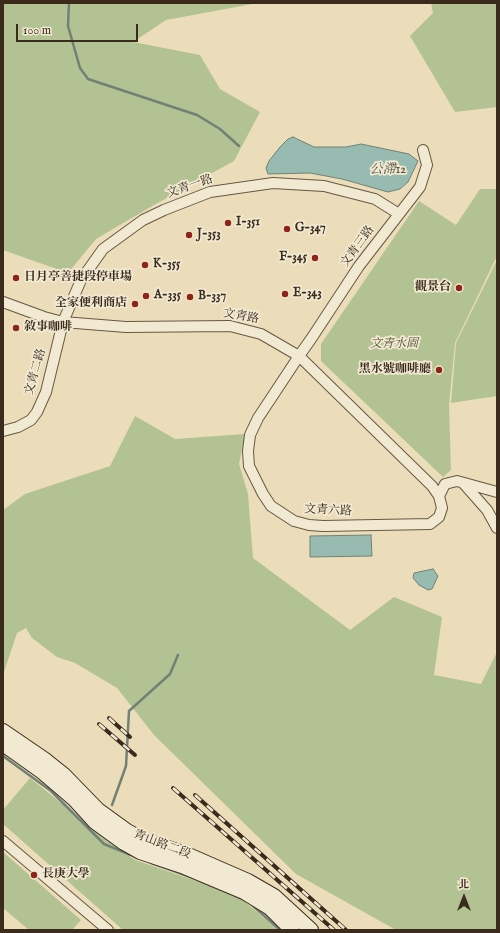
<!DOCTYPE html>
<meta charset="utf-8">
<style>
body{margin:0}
#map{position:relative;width:500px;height:933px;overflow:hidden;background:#ebddb9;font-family:"IM FELL English","Noto Serif TC",serif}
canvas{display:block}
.frame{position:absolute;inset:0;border:4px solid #3a2b1d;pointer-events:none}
.north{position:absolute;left:444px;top:877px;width:40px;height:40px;-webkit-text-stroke:3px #f2e9d2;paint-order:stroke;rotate:0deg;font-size:11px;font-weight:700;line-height:16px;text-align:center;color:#3a2b1d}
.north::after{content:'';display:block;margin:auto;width:14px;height:18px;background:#3a2b1d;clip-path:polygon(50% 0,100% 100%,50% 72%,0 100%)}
.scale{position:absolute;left:16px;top:24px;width:122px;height:18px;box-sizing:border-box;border:2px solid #3a2b1d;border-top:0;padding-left:5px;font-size:12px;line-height:14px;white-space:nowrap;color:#3a2b1d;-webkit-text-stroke:3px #f2e9d2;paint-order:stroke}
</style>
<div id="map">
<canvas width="500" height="933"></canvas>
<div class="frame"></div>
<div class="north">北</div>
<div class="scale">100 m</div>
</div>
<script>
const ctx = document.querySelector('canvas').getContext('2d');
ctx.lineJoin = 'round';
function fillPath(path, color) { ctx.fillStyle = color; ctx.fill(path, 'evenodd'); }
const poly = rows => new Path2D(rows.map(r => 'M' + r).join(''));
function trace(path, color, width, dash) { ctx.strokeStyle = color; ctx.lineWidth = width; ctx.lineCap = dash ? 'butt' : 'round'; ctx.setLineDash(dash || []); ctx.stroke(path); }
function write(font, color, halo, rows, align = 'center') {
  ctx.font = font + ' "IM FELL English","Noto Serif TC",serif'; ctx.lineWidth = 3.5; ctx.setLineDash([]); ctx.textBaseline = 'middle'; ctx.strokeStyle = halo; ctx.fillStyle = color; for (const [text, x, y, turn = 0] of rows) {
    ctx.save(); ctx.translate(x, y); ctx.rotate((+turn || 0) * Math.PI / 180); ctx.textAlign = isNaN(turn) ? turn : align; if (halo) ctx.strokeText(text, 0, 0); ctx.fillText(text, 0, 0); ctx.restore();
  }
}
fillPath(poly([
 [3,3,258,3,166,20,133,42,200,55,220,89,260,112,234,161,154,205,96,239,68,273,3,250],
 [431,3,497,3,497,107,455,112,410,36,433,13],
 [480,189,497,189,496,258,455,343,449,405,451,470,443,477,321,361,321,344,419,201,456,225],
 [497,260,497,396,451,403,456,343],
 [135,416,175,439,245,434,239,464,248,494,253,558,350,630,394,597,442,617,434,675,481,684,497,652,497,930,396,930,296,874,154,735,117,688,75,663,57,657,32,638,26,628,17,633,3,675,3,510,25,494,110,466],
 [30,778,96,831,135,860,202,883,243,900,278,930,123,930,3,824,3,810],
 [3,852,81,920,72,930,29,930,3,908]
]), '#b3c292');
const water = poly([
 [293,137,314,147,346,147,361,144,409,154,418,161,408,182,400,189,388,192,342,179,310,173,268,174,266,168,269,161,280,147,288,139,293,137],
 [371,535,372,556,310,557,310,536,371,535],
 [433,569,438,576,432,589,428,590,419,585,413,578,414,573,433,569]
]);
fillPath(water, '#98bbb1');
trace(water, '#728176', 1);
trace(poly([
 [69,3,68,26,80,68,88,79,197,115,220,129,239,146],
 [3,756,51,791,104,844,131,855],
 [112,805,126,766,129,711,170,674,178,655],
 [151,863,191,877],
 [237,896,246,901],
 [252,905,280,930]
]), '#728176', 2.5);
const street = poly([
 [3,302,44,317,63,322,126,327,230,326,261,334,299,356,432,486,439,496,442,508,439,517,430,524,323,526,309,525,294,521,271,506,263,494,249,466,248,451,250,435,258,418,299,356,311,339,359,266,420,187,427,165,423,150],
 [3,431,18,427,31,420,37,412,46,392,63,322,81,280,103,249,143,220,164,210,210,192,273,183,324,186,375,199,399,214],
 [464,484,487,510,497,528],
 [439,496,445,484,457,481,497,492],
 [3,841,108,930]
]);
const secondary = poly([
 [3,731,44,759,64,775,98,810,127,831,144,840,186,854,248,881,274,896,311,930],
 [3,744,41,771,75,800,95,822,124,843,140,852,182,866,244,892,270,908,292,930]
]);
trace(street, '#665844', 12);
trace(secondary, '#3a2b1d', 16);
trace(street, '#f2e9d2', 10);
trace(secondary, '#f2e9d2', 14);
const rail = poly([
 [109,718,130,737],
 [99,724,135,755],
 [173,788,334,930],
 [195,795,346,930]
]);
trace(rail, '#3a2b1d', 4);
trace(rail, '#f2e9d2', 2.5, [8]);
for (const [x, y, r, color] of [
 [228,223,4,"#8f2418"],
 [287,229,4,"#8f2418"],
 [189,235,4,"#8f2418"],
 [315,258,4,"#8f2418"],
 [145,265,4,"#8f2418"],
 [16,278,4,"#8f2418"],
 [459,288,4,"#8f2418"],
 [285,294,4,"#8f2418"],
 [146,296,4,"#8f2418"],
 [190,297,4,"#8f2418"],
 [135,304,4,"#8f2418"],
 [16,328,4,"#8f2418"],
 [439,370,4,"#8f2418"],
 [34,875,4,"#8f2418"]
]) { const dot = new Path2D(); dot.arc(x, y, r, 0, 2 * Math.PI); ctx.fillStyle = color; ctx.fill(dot); trace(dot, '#f2e9d2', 1.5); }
write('12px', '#3a2b1d', '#f2e9d2', [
 ["文青一路",190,187,-19],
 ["文青三路",358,247,-54],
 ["文青路",241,317,10],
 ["文青二路",36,372,-74],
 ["文青六路",328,511,3],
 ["青山路二段",162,845,21]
]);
write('bold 12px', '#3a2b1d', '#f2e9d2', [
 ["I-351",236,223],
 ["G-347",295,229],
 ["J-353",197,235],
 ["F-345",307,258,"right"],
 ["K-355",153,265],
 ["日月亭善捷段停車場",24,278],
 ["觀景台",451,288,"right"],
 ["E-343",293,294],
 ["A-335",154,296],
 ["B-337",198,297],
 ["全家便利商店",127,304,"right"],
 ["敘事咖啡",24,328],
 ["黑水號咖啡廳",431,370,"right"],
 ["長庚大學",42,875]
], 'left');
write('italic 12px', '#58513a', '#f2e9d2', [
 ["文青水園",394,345]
]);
write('italic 13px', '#524f42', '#f2e9d2', [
 ["公滯12",388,170]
]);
</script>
